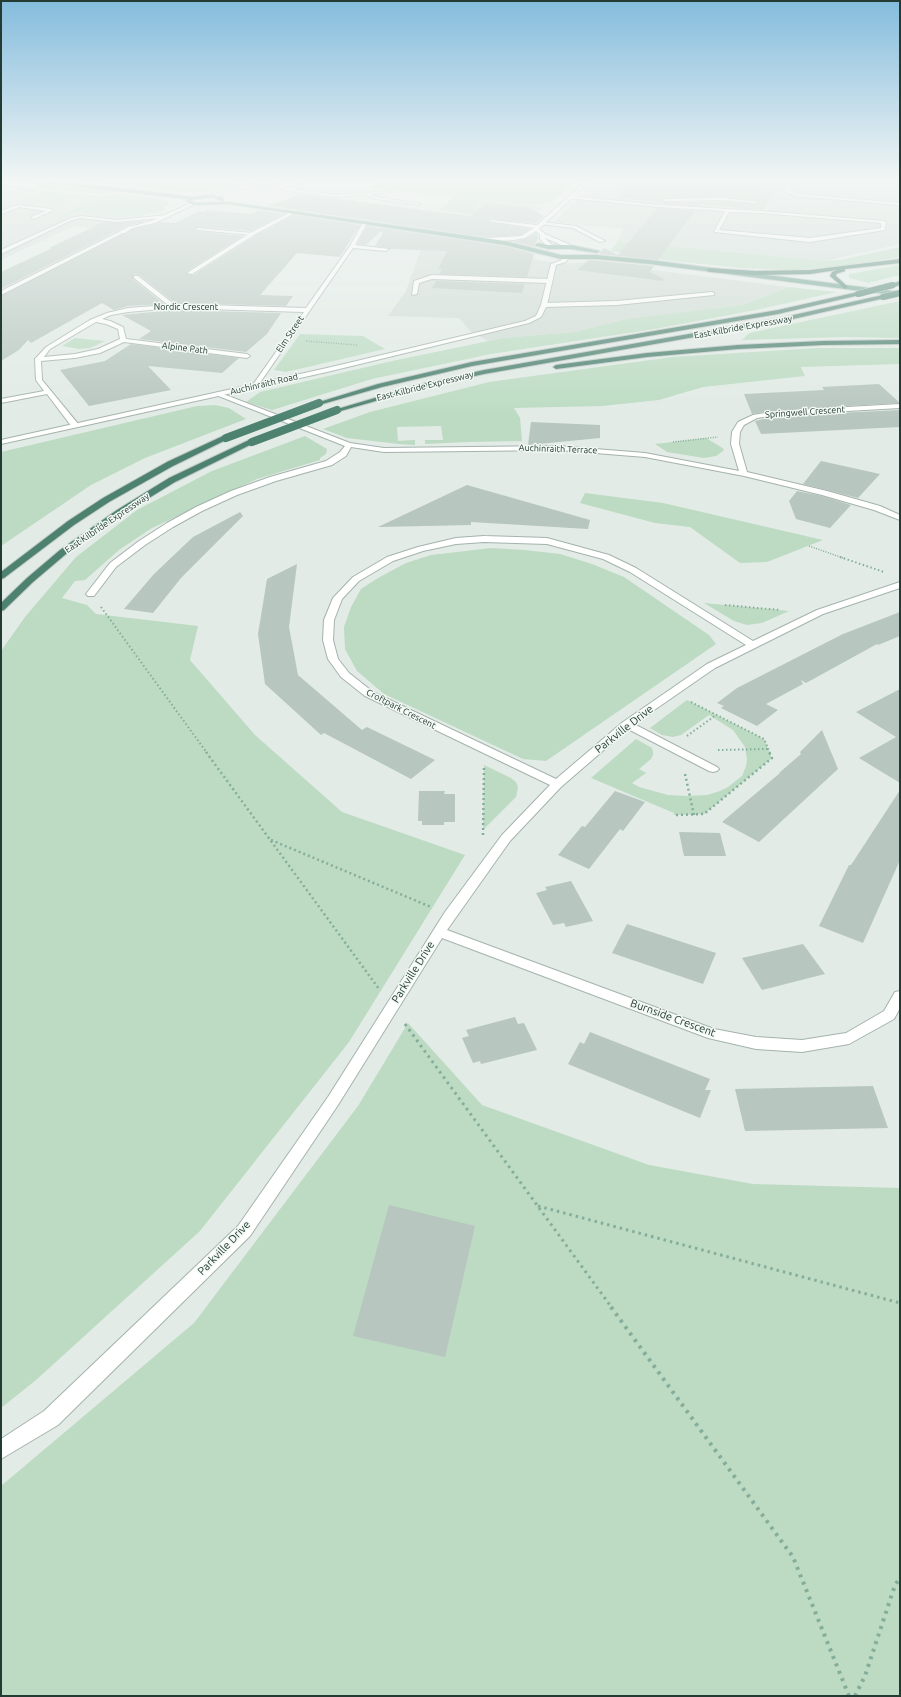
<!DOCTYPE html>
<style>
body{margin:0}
#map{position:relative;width:901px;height:1697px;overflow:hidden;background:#e2ebe6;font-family:Ubuntu,sans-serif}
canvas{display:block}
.frame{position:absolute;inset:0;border:2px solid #233b32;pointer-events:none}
</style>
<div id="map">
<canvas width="901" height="1697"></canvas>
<div class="frame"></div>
</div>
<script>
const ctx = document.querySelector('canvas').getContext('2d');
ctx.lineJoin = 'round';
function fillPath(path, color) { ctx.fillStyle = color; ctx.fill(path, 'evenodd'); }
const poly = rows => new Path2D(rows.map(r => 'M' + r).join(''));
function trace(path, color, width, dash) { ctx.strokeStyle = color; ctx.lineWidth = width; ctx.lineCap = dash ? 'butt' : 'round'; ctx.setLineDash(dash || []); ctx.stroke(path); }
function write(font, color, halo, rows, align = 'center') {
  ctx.font = font + ' Ubuntu,sans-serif'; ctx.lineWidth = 3; ctx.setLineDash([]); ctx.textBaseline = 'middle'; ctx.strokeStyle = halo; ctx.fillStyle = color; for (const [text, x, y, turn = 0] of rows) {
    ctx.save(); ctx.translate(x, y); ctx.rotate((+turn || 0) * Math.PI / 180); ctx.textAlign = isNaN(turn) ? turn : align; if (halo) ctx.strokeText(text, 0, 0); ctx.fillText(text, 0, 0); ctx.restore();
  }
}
fillPath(poly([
 [595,182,900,182,900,244,825,261,618,241,623,229,554,222],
 [1,184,36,188,33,190,104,196,55,218,62,219,76,212,127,217,145,216,148,218,142,223,124,226,116,231,74,226,1,260],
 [493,201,532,205,531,206,542,208,528,220,471,211,485,202],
 [425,238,505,251,538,260,564,264,586,262,605,264,789,287,742,305,627,319,574,332,503,338,488,341,470,331,459,318,388,316,406,291]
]), '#d0dbd5');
fillPath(poly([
 [91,182,212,182,238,184,209,192,183,192],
 [377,182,575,182,550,203,532,205,493,201,485,202,472,210,528,220,524,222,439,210,454,197,367,188],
 [36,183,131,192,148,195,117,192,99,194,36,188,37,186,34,184],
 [23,190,35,190,96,196,82,202,77,199,68,200,64,201,65,203,29,200,42,194,28,192,12,197,8,195,12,193],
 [119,194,161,199,168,201,169,204,163,208,167,209,161,212,140,215,145,216,127,217,76,212,62,219,54,218,105,196],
 [618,241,825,261,840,260,900,247,900,257,853,265,795,270,742,268,671,261,610,251],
 [900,265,900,275,868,283,849,278,849,274],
 [789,287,837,292,756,310,655,329,491,354,372,379,272,410,246,402,260,392,392,361,503,338,574,332,627,319,742,305],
 [900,301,900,338,845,337,742,340,749,333],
 [300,334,363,336,385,349,286,372,274,370],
 [75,338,105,341,90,348,79,349,62,346],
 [817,348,900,348,900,364,801,367,805,376,703,387,659,400,602,406,514,408,520,418,522,441,467,442,425,444,425,440,443,440,441,426,397,427,398,441,415,440,415,445,399,444,347,438,323,429,370,412,489,382,672,357],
 [215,405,229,408,246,419,145,458,91,485,1,546,1,452,197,406],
 [305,436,327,449,326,454,320,458,320,460,257,479,152,528,119,550,85,580,75,581,62,598,87,605,96,614,198,626,190,660,255,735,342,812,465,855,349,1042,200,1231,36,1380,1,1408,1,651,25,617,76,557,137,510,212,471],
 [706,438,724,449,723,451,716,456,704,458,667,452,655,444],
 [585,493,663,503,823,540,767,562,740,563,690,527,655,523,580,503],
 [491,548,524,550,560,554,592,564,624,577,709,635,716,644,546,761,523,759,384,694,357,671,345,649,344,627,351,607,361,589,378,578,406,563,431,555],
 [704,603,789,611,762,623,747,625,734,621],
 [687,700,764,739,772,758,704,814,674,815,674,813,591,778,636,739,652,748,653,752,653,755,651,759,639,769,646,773,632,783,639,787,668,795,686,796,707,795,720,791,728,787,742,776,746,766,747,760,745,747,733,730,709,715,681,735,673,737,662,735,650,728],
 [484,765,511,778,516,782,518,787,516,797,483,830],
 [408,1023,482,1105,649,1165,753,1184,900,1188,900,1696,1,1696,1,1486,194,1323,358,1106]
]), '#bcdbc2');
fillPath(poly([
 [622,182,766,182,763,187,776,188,763,210,699,204,698,206,661,204,663,202,621,198],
 [723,196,758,201,759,202,756,204,723,202,665,202,662,201,665,198],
 [300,194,470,216,486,203,527,207,544,216,536,223,489,219,487,221,488,222,530,229,521,235,484,237,269,206],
 [657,208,695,211,658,260,599,254,604,248,618,255],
 [207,210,250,214,260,210,284,214,250,231,195,227,195,229,198,231,243,236,186,272,187,274,193,275,255,236,294,215,360,225,340,257,297,253,260,295,293,296,286,306,175,303,139,275,134,274,133,279,164,304,128,306,114,310,102,303,31,343,28,340,19,350,1,361,1,296,133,229,161,222,175,223,199,211,204,212],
 [147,221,129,225,1,289,1,272,52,248,49,248,104,222,117,223],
 [367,226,505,246,534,254,527,277,439,274,442,269,438,269,447,251,390,249,375,246,383,233,381,231,366,245,357,244],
 [536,233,538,236,538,239,534,245,535,247,513,242,525,239],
 [589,260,654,266,650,272,664,279,663,281,577,270],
 [436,281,525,284,522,293,432,288],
 [173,310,281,313,267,334,246,352,139,339,151,331,122,315],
 [131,344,239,358,222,373,148,366,171,390,89,406,60,370,105,361],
 [879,384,900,403,777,410,752,414,744,394,824,390,822,387],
 [900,410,900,427,761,434,755,421,777,416],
 [531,422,600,425,600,438,528,445],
 [821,461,880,474,858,498,803,484],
 [467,485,590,520,588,529,471,522,471,525,378,527],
 [797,491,822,496,851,505,830,528,796,519,789,501],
 [240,512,243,516,181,578,153,613,124,609,154,574,193,537],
 [297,564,289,627,298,675,362,730,367,727,435,760,411,779,324,733,321,735,265,684,258,634,267,579],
 [900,612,900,636,878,645,877,644,806,683,801,680,803,684,766,704,778,710,757,726,721,708,724,706,717,703,737,688,843,634],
 [900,689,900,783,859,758,896,737,856,712],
 [822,730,838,769,759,842,722,822,780,773,779,773,801,754,800,752],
 [900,790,900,860,863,943,819,926,849,865,851,865],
 [419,791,445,791,444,794,455,794,455,822,444,822,444,825,422,825,422,821,418,821],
 [615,791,645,802,623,831,620,829,589,869,558,855,582,826,585,827],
 [679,832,720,833,726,856,684,856],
 [571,881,593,921,566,927,564,923,553,925,536,893,547,890,545,887],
 [627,924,716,953,703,984,612,953],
 [803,944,825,974,762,990,742,958],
 [515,1017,518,1024,524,1023,537,1050,481,1064,480,1061,473,1063,462,1038,469,1036,466,1030],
 [590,1032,710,1079,705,1090,711,1090,700,1118,568,1064,580,1042,584,1044],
 [873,1086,888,1128,745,1131,735,1089],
 [389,1205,475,1226,445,1357,353,1336]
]), '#b7c6bf');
const service = poly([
 [789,182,793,182,789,190,797,194,900,203,900,205,796,196,784,191,789,182],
 [367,193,377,197,421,204,419,205,376,199,365,195,367,193],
 [570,196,659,205,761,211,884,221,886,222,885,230,810,242,714,232,725,211,659,207,568,198,570,196],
 [729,212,761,213,881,223,881,228,810,238,719,230,729,212],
 [723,198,758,202,756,203,723,200,665,201,663,200,665,199,723,198],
 [18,205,52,209,54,210,33,219,31,217,46,211,19,207,1,214,1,211,18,205],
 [168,215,170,217,117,222,81,218,72,220,1,254,1,250,71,218,81,216,117,220,168,215],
 [542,222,576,226,605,241,600,242,573,228,540,224,542,222],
 [196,228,252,233,254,234,252,235,198,230,196,228],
 [712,292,714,293,714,295,617,305,544,307,541,305,544,303,617,301,712,292]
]);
const pedestrian = poly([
 [130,226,134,227,125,233,121,233,121,231,130,226]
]);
const minor = poly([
 [265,182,275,182,274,183,290,188,302,182,306,182,294,189,336,195,389,191,391,192,336,197,290,191,269,184,237,189,215,197,213,196,234,187,265,182],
 [585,182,589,182,539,229,545,234,573,246,573,248,569,248,545,238,554,247,549,248,540,239,540,235,536,231,525,238,514,240,484,242,481,240,484,238,521,236,534,228,488,221,490,220,537,225,585,182],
 [191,203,195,204,155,223,132,228,130,227,151,221,191,203],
 [291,212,295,213,254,235,192,274,187,273,250,233,291,212],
 [363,222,367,223,355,245,389,249,386,251,353,248,257,387,252,386,304,312,173,308,128,312,111,315,102,319,110,321,123,327,126,339,247,354,250,356,247,358,124,342,100,353,75,358,41,361,42,380,79,425,75,427,72,427,47,394,1,403,1,399,44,391,36,380,35,359,46,347,90,320,107,313,128,308,168,305,134,278,134,276,138,276,174,304,306,308,350,246,363,222],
 [96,322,106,324,118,329,120,339,98,349,75,354,44,357,50,349,96,322],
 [121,231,125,232,1,295,1,291,121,231],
 [432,275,549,279,552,281,549,283,432,279,419,283,417,294,412,295,414,281,432,275],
 [218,392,350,443,384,448,558,446,645,453,739,471,731,444,732,432,738,422,753,415,777,411,900,404,900,408,777,415,757,418,744,425,740,432,739,444,747,472,827,491,880,506,900,515,900,520,874,510,822,495,744,476,645,457,558,450,384,452,351,447,346,456,332,465,276,481,237,495,202,511,173,527,145,545,116,567,94,596,88,596,86,594,110,563,139,541,167,523,196,507,231,491,270,477,326,461,340,452,345,446,216,395,215,394,218,392],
 [484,536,547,538,609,555,636,568,753,641,817,610,900,582,900,588,823,614,715,668,634,724,717,767,719,769,717,771,713,772,709,771,628,729,561,787,510,841,447,930,714,1029,756,1037,802,1040,846,1033,884,1011,895,992,900,991,900,1008,894,1019,849,1044,802,1052,756,1049,708,1038,442,938,338,1105,250,1236,58,1425,1,1459,1,1439,44,1411,238,1226,328,1097,445,912,502,835,550,785,365,696,341,677,328,659,323,640,324,620,333,598,353,577,387,557,418,547,456,538,484,536],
 [484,542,547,544,603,559,630,572,746,645,707,664,623,722,556,779,373,692,349,673,338,659,333,640,334,620,342,599,359,581,393,561,423,551,456,544,484,542]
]);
const tertiary = poly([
 [564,256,569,257,566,262,556,265,547,305,541,317,529,323,327,372,1,444,1,440,327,368,525,321,536,316,541,305,551,264,562,260,564,256]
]);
const primary = poly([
 [39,182,51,182,130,189,191,197,212,195,222,197,224,200,222,201,212,197,191,200,194,203,228,202,505,241,561,255,596,255,650,260,900,292,900,296,650,264,596,259,561,259,505,245,228,204,193,205,186,201,187,199,39,182],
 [538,243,548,245,571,245,600,251,597,253,571,249,548,249,536,246,535,245,538,243]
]);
const trunk = poly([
 [900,259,900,263,845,269,845,271,836,274,836,276,848,287,845,289,830,276,832,272,837,270,810,274,756,275,709,272,706,270,709,268,756,271,810,270,900,259],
 [900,281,900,285,893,287,890,285,900,281],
 [858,292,860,293,860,295,778,314,472,366,382,387,319,405,316,403,378,384,472,362,778,310,858,292],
 [883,295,886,297,885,298,780,322,484,374,425,387,337,412,334,410,422,384,484,370,780,318,883,295],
 [900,340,900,344,823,345,738,349,647,357,556,369,553,367,556,365,647,353,738,345,823,341,900,340],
 [223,436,229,436,230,438,173,466,109,502,74,525,4,578,1,579,1,572,68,521,103,498,167,462,223,436],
 [249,440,255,440,256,442,175,482,123,514,66,554,33,582,4,610,1,611,1,603,27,578,60,550,117,510,169,478,249,440]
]);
trace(service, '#a5b3ac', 2);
trace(pedestrian, '#a5b3ac', 2);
trace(minor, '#a5b3ac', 2);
trace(tertiary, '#a5b3ac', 2);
trace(primary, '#c1c8c6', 2);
trace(trunk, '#c1c8c6', 2);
trace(poly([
 [1,186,27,188]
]), '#85ad9c', 1, [1, 1]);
trace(poly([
 [306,341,357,345],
 [673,442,718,437],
 [809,546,843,558]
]), '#85ad9c', 1.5, [1, 1.5]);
trace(poly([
 [840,557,884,572],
 [725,605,780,610],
 [101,607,207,753],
 [691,702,764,739,770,753],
 [687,736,716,715],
 [718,750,768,749]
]), '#85ad9c', 2, [1.5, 2.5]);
trace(poly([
 [206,752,379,989],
 [685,774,694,815],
 [676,815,704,814,772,758,769,752],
 [483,835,484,768],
 [271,840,431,907]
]), '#85ad9c', 2.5, [2, 3]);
trace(poly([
 [405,1024,612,1308],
 [538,1206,900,1303]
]), '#85ad9c', 3, [2.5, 4]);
trace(poly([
 [611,1307,793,1557,849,1696],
 [855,1696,865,1676,895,1585,900,1578]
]), '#85ad9c', 4, [3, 5]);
fillPath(service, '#fff');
fillPath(pedestrian, '#fff');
fillPath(minor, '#fff');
fillPath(tertiary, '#fff');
fillPath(primary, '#699e8b');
fillPath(trunk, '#4d8270');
const trunkBridgeFar1 = poly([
 [858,294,893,285],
 [883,297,900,293]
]);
const trunkBridge = poly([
 [226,438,319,403],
 [252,442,337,410]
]);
trace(trunkBridgeFar1, '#c1c8c6', 7, []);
trace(trunkBridge, '#c1c8c6', 8, []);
trace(trunkBridgeFar1, '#4d8270', 6);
trace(trunkBridge, '#4d8270', 8);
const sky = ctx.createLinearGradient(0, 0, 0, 419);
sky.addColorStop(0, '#84bcdd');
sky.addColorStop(0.43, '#f2f6f4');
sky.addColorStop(1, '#f2f6f400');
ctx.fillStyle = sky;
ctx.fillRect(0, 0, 901, 419);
write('9px', '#233b32', '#f2f8f4', [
 ["Nordic Crescent",186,307],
 ["East Kilbride Expressway",743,327,-10],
 ["Elm Street",290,334,-56],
 ["Alpine Path",185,348,7],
 ["Auchinraith Road",264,384,-13],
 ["East Kilbride Expressway",425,386,-14],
 ["Springwell Crescent",805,412,-4],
 ["Auchinraith Terrace",558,449,2],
 ["East Kilbride Expressway",107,523,-34],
 ["Croftpark Crescent",401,709,27]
]);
write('11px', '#233b32', '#f2f8f4', [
 ["Parkville Drive",624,729,-38],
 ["Parkville Drive",413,972,-58],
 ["Burnside Crescent",673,1018,20],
 ["Parkville Drive",224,1248,-46]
]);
</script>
